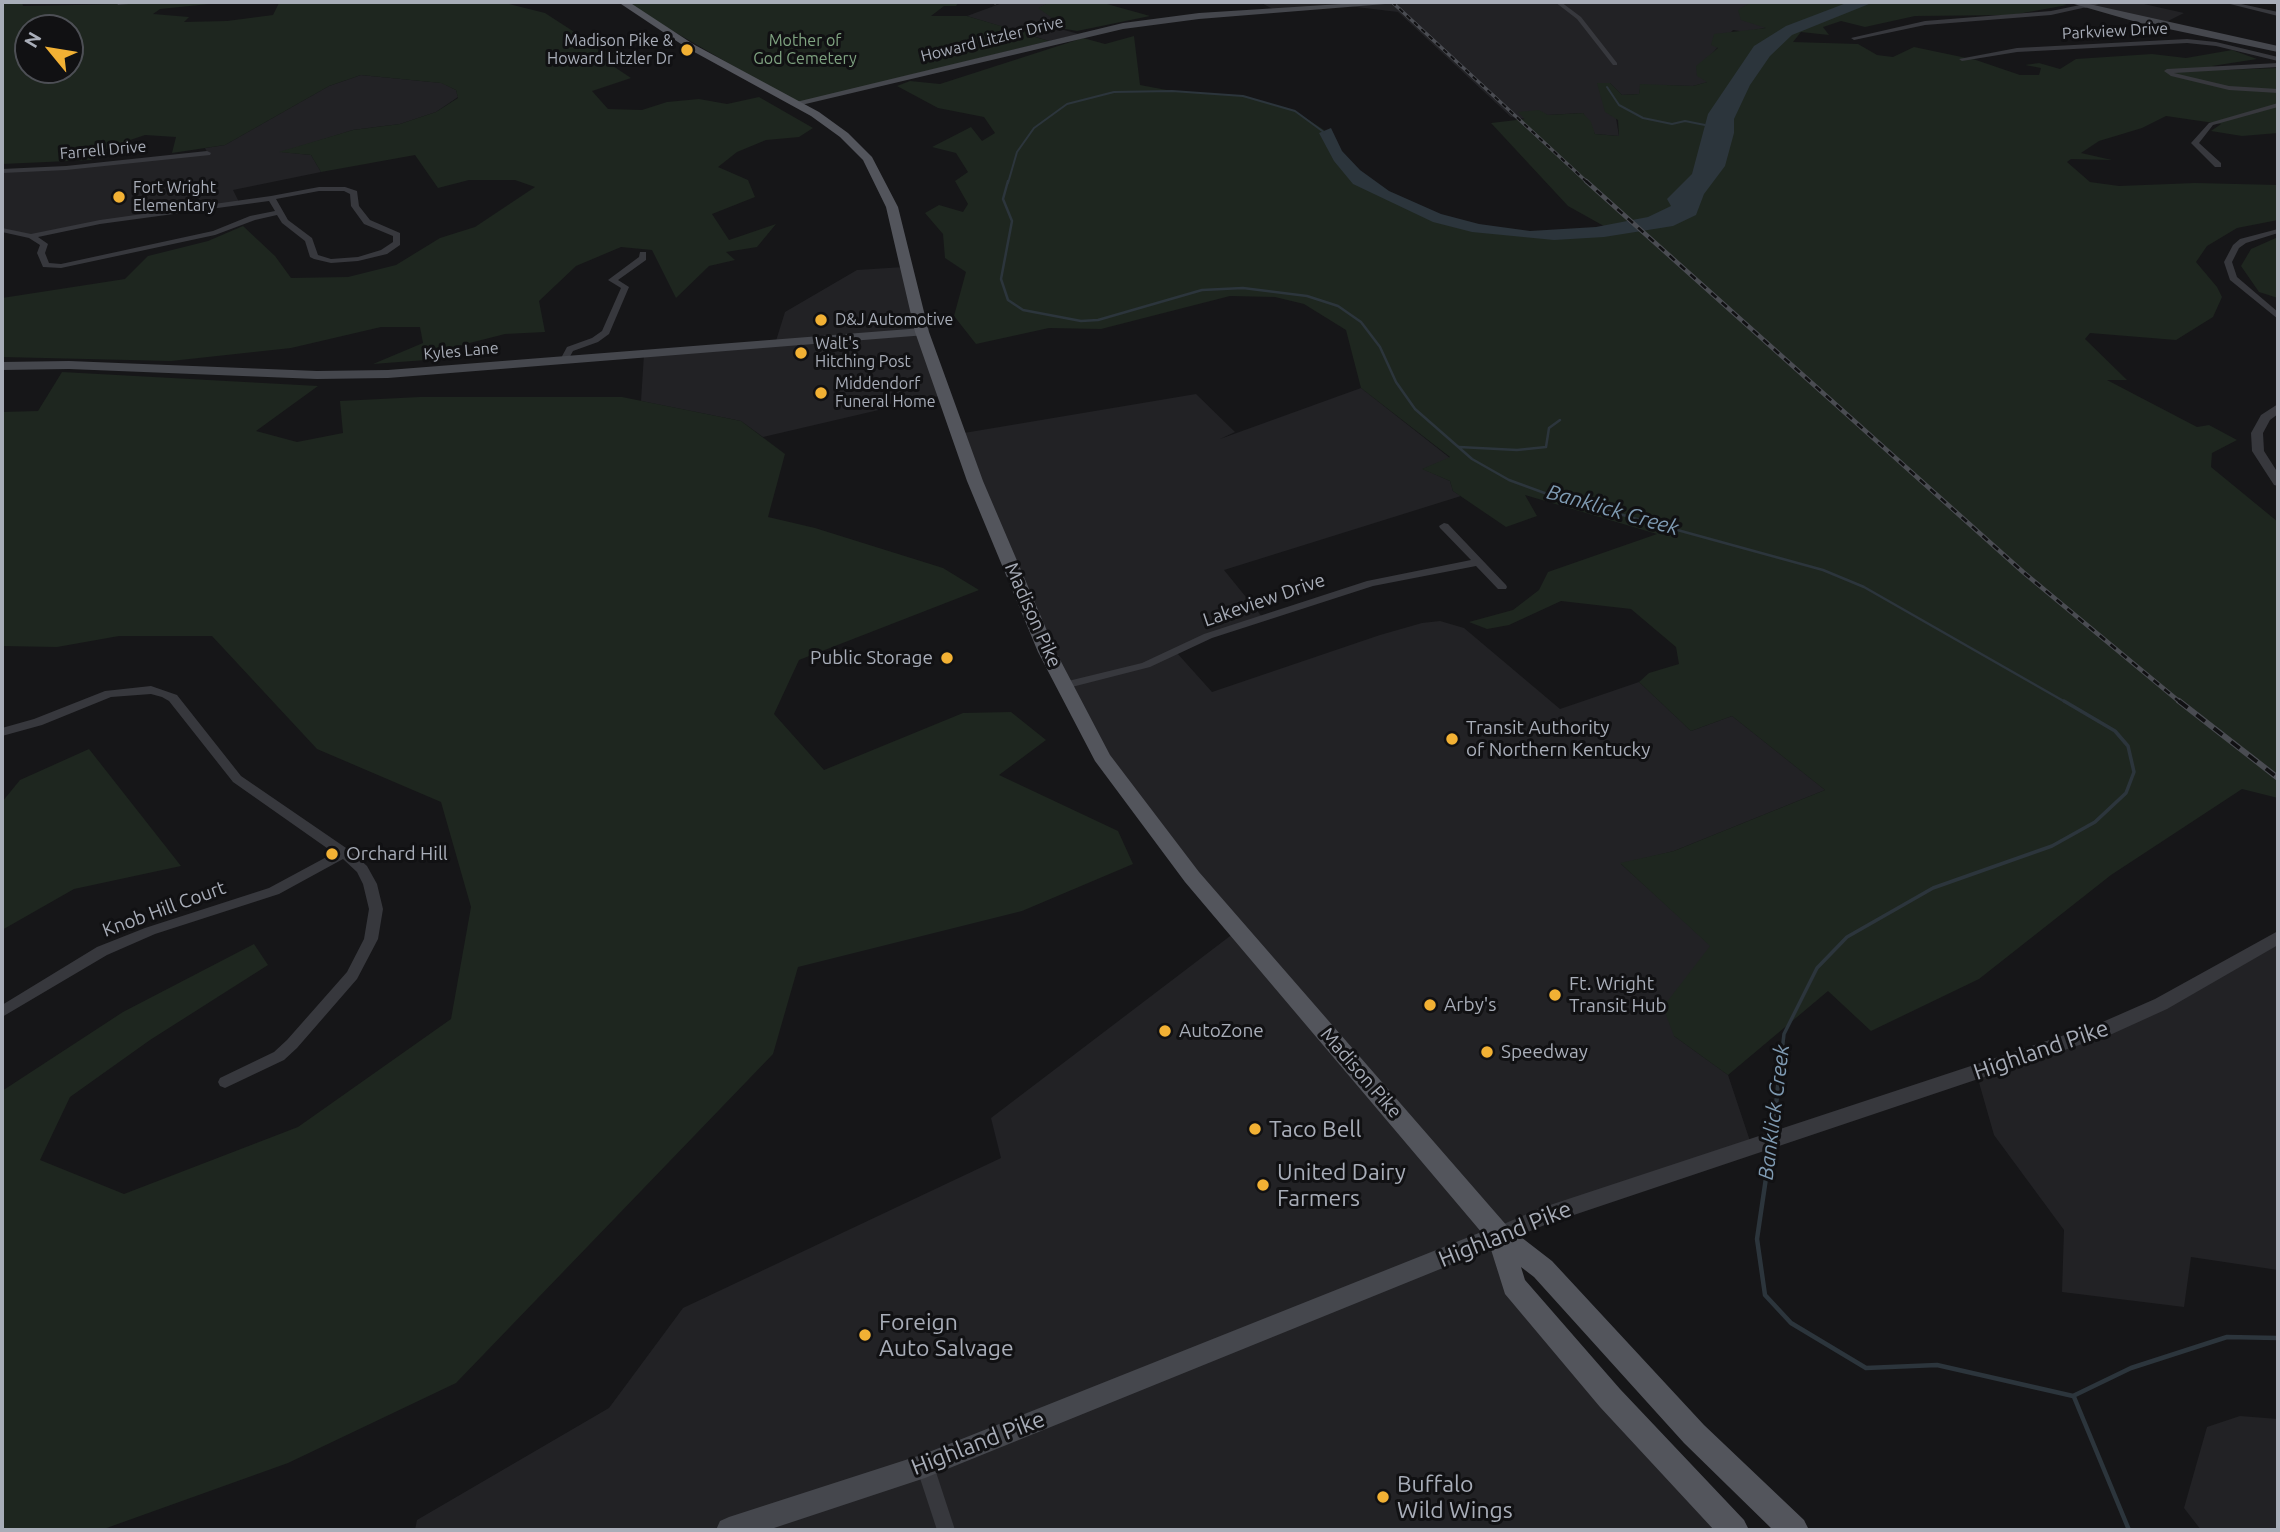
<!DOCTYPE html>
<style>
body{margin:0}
#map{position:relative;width:2280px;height:1532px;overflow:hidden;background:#161618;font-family:Ubuntu,sans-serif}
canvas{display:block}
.frame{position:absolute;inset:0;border:4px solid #a8adb8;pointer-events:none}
.north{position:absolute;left:14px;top:14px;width:70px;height:70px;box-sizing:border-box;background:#111113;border:2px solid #4d4f55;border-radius:50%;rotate:300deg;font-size:19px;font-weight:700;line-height:28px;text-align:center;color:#a8adb8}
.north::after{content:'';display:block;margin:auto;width:24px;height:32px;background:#f2b134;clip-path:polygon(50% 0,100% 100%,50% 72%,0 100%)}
</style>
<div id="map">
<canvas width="2280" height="1532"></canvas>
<div class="frame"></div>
<div class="north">N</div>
</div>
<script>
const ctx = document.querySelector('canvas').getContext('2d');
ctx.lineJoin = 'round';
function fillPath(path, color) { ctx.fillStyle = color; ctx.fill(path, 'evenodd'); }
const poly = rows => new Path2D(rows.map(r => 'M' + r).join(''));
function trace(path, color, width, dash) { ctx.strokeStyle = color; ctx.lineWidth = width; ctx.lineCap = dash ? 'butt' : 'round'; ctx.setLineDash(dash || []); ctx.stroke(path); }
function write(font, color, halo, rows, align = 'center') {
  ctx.font = font + ' Ubuntu,sans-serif'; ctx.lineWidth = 6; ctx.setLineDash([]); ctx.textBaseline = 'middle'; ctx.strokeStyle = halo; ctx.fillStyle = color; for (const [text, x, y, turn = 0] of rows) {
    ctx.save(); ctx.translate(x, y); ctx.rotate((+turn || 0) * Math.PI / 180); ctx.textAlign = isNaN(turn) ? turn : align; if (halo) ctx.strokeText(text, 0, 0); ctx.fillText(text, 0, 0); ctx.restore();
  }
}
fillPath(poly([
 [1005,2,1044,2,1047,4,1039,8,1056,20,1034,25,1049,26,1079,34,1049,41,967,16],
 [1260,2,1775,2,1751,2,1768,27,1746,32,1733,30,1708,58,1708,82,1693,86,1641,85,1639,94,1622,95,1610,83,1619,136,1595,134,1583,113,1548,115,1519,112,1526,119,1511,117,1398,12,1348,6,1276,11],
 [2102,2,2135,2,2184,13,2160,25,2085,6],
 [361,75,442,83,456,90,458,97,436,112,400,124,353,130,282,152,311,155,321,172,233,190,240,204,141,216,31,236,2,230,2,171,66,168,207,152,205,148,225,145,329,86],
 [904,267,943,395,763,437,741,421,641,401,644,354,775,344,785,312,857,270],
 [1361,388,1450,458,1423,469,1450,481,1453,491,1461,496,1224,570,1263,618,1234,627,1177,653,1212,692,1380,635,1422,623,1440,621,1464,628,1560,709,1639,682,1691,731,1732,716,1825,790,1674,851,1621,864,1711,946,1674,1036,1728,1075,1752,1147,1499,1235,1514,1286,1734,1530,415,1530,417,1520,609,1408,683,1308,1001,1158,991,1118,1238,930,1102,757,958,434,1196,394,1235,432,1220,439],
 [2278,937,2278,1270,2191,1257,2184,1307,2062,1292,2064,1230,1994,1135,1976,1072,2161,1004],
 [2240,1416,2278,1419,2278,1530,2201,1530,2184,1508,2207,1427]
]), '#222225');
fillPath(poly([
 [2,2,22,2,23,6,229,2,160,9,153,14,189,17,184,22,227,21,273,15,279,3,287,2,501,2,545,13,582,37,572,44,615,53,604,60,631,78,592,91,608,109,642,110,667,102,699,99,727,104,759,97,813,128,799,137,766,140,737,152,718,167,748,180,755,197,712,214,729,240,776,224,757,247,726,252,735,260,709,266,676,298,652,250,621,247,576,266,539,301,545,332,505,334,454,347,452,358,373,364,423,343,420,327,381,327,291,348,171,361,2,357,2,298,125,279,148,256,208,241,243,226,275,256,291,278,348,277,396,265,440,238,475,227,535,187,515,180,469,180,438,188,415,155,321,172,311,155,279,152,353,130,400,124,436,112,458,98,456,90,441,83,361,75,329,86,225,145,172,153,176,137,145,135,109,147,91,160,2,164],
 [28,28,70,28,70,70,28,70],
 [623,2,959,2,956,6,944,6,931,16,967,16,1011,29,1030,29,1025,34,1049,41,797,103],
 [1044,2,1107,4,1150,16,1077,31,1049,26,1038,28,1032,26,1055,20,1038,8,1046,4],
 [1751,2,2056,2,2067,5,2012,15,1915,16,1865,27,1841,21,1823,27,1829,35,1801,32,1793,42,1858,44,1877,55,1893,57,1914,47,1976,60,2020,75,2039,75,2041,68,2025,65,2039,63,2060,69,2076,59,2152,54,2186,58,2232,50,2257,59,2212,66,2227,70,2278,68,2278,133,2242,136,2211,131,2221,124,2166,116,2142,128,2099,141,2081,153,2112,160,2071,159,2067,162,2090,182,2119,186,2195,183,2278,185,2278,220,2237,228,2207,246,2196,262,2217,287,2222,297,2213,317,2176,340,2090,333,2085,339,2127,380,2107,380,2197,427,2209,425,2237,440,2212,453,2211,467,2278,522,2278,798,2242,789,2111,875,1979,979,1871,1031,1828,991,1728,1075,1674,1036,1663,1007,1710,946,1620,863,1674,851,1825,790,1732,716,1691,731,1639,682,1649,673,1679,664,1676,647,1631,609,1561,601,1509,625,1487,629,1469,622,1513,610,1539,590,1548,572,1657,534,1525,495,1537,516,1506,527,1453,491,1450,481,1422,469,1450,457,1361,388,1346,330,1304,304,1275,297,1230,296,1101,329,1049,328,976,344,954,316,966,272,945,258,943,234,925,213,939,205,963,212,968,204,955,181,968,172,956,153,932,147,971,127,982,141,995,133,984,117,938,108,897,86,910,81,940,84,1083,38,1105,44,1134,36,1140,85,1172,91,1243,96,1295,111,1324,130,1330,144,1364,180,1433,216,1533,234,1611,230,1568,206,1491,123,1525,119,1518,112,1539,110,1548,115,1583,113,1591,122,1595,134,1619,136,1618,120,1605,112,1597,83,1610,83,1622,95,1639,94,1640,84,1693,86,1707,82,1697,76,1696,66,1718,48,1711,45,1714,34,1766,28,1741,20,1738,10],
 [2278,237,2278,298,2259,292,2241,266,2251,249],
 [62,372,318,386,256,431,297,442,343,433,340,401,420,397,622,397,741,421,785,454,768,517,815,528,943,568,979,590,799,660,774,714,824,770,963,713,1011,712,1046,740,999,775,1118,831,1133,864,1022,911,798,967,773,1054,456,1383,288,1463,101,1530,2,1530,2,1091,123,1012,254,944,268,965,150,1040,70,1097,40,1160,124,1194,298,1127,451,1019,471,907,441,802,317,749,212,636,119,636,57,647,2,646,2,412,38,411],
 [89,749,181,866,74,889,2,930,2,802,20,780]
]), '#1e261f');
fillPath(poly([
 [1849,2,1874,2,1792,35,1770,56,1750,85,1734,119,1734,133,1725,166,1704,194,1696,215,1673,226,1604,237,1554,240,1472,232,1433,222,1353,184,1334,161,1319,133,1331,128,1342,151,1360,170,1389,191,1441,214,1479,224,1530,231,1596,227,1648,217,1671,206,1667,199,1692,174,1708,114,1754,46,1786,26]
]), '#2c353c');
trace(poly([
 [1607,87,1619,105,1643,118,1672,124,1685,121,1705,125],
 [1008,183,1017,152,1034,128,1067,104,1114,92,1172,91,1243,96,1295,111,1325,133]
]), '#2c353c', 2);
trace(poly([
 [1008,181,1003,199,1012,221,1001,279,1008,300,1023,310,1081,321,1098,320,1202,290,1243,288,1307,296,1338,306,1361,322,1380,347,1396,382,1415,409,1472,459,1509,480,1550,495,1823,570,1864,587,2067,703],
 [1459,447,1517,450,1546,447,1549,428,1560,420]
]), '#2c353c', 2.5);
trace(poly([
 [1780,1069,1784,1034,1817,968,1847,937,1933,888,2052,846,2095,822,2126,793,2134,772,2128,746,2115,731,2064,701]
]), '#2c353c', 3.5);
trace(poly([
 [1773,1133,1780,1068],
 [1771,1144,1757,1239,1765,1295,1791,1323,1866,1368,1937,1365,2073,1396,2131,1368,2227,1337,2278,1338],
 [2074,1397,2129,1530]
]), '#2c353c', 4.5);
fillPath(poly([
 [116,2,151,2,118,5,116,2],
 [992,2,998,2,998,3,995,5,992,2],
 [1555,2,1561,2,1581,17,1617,63,1617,65,1613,65,1577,19,1555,2],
 [2222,2,2232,2,2278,12,2278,16,2222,2],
 [2085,4,2087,7,2051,15,1925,25,1854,40,1851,38,1925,21,2051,11,2085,4],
 [2187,39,2216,42,2278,57,2278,61,2216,46,2187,43,2017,52,1962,61,1959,59,2017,48,2187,39],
 [2278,63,2278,67,2174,73,2229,86,2278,89,2278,93,2229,90,2171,76,2164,71,2167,69,2278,63],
 [2278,103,2278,107,2213,125,2199,143,2221,163,2221,167,2215,167,2191,143,2209,123,2278,103],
 [207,151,211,153,210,155,66,170,2,173,2,169,66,166,207,151],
 [319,187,345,187,357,191,359,206,370,220,400,233,400,245,387,254,358,261,331,263,314,259,310,257,305,241,282,223,277,215,255,220,215,235,61,268,43,267,37,253,40,245,29,238,2,232,2,228,31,234,100,220,271,196,319,187],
 [319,191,344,191,350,194,351,206,364,224,393,236,393,242,381,250,358,257,331,259,318,255,312,238,288,220,276,199,319,191],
 [269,201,275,211,250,216,213,231,61,264,49,263,45,253,48,244,38,237,100,224,269,201],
 [2278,229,2278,233,2246,243,2239,248,2232,262,2237,277,2278,312,2278,319,2230,280,2224,262,2233,245,2240,239,2278,229],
 [640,252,646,252,646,260,618,280,629,287,609,334,598,342,573,351,567,362,561,362,560,360,567,347,592,338,602,331,621,288,608,280,639,257,640,252],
 [1444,523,1448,524,1506,585,1507,587,1506,589,1498,589,1476,566,1373,586,1212,638,1150,667,1064,689,1058,685,1060,683,1142,663,1204,634,1367,581,1471,560,1440,528,1439,526,1444,523],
 [151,686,177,695,241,776,349,850,367,866,377,884,383,909,378,939,357,979,297,1048,284,1060,225,1088,220,1086,218,1082,220,1078,274,1052,287,1040,347,972,364,939,369,909,363,884,357,872,343,859,279,894,155,934,107,955,2,1017,2,1005,97,947,145,928,269,888,334,853,233,782,169,701,162,697,151,694,111,697,42,725,2,736,2,728,34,719,105,691,151,686],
 [925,1457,931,1460,934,1466,955,1530,937,1530,916,1466,919,1460,925,1457]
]), '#37383d');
fillPath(poly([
 [2093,2,2106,2,2085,8,2081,6,2093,2],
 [2278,404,2278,414,2270,420,2263,433,2264,451,2278,473,2278,486,2274,485,2252,451,2251,433,2261,415,2278,404],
 [2278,931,2278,945,2167,1009,2112,1034,1547,1224,1499,1244,1492,1241,1489,1235,1492,1229,1541,1208,2098,1024,2155,999,2278,931]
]), '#37383d');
fillPath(poly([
 [1373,2,1410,2,1199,19,1123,29,797,106,792,103,1123,23,1199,13,1373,2],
 [2067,2,2080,2,2278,46,2278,52,2140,23,2067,2],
 [922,328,926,329,926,335,388,378,317,379,69,369,2,370,2,362,69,361,317,371,388,370,922,328],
 [1499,1225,1507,1228,1511,1235,1507,1242,925,1478,768,1530,716,1530,720,1521,729,1517,924,1454,1499,1225]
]), '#45474d');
fillPath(poly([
 [618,2,629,2,693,44,819,112,848,133,872,157,898,207,929,332,983,481,1056,652,1110,755,1199,872,1508,1227,1552,1261,1704,1425,1804,1520,1809,1530,1773,1530,1684,1443,1534,1277,1521,1267,1525,1280,1620,1389,1744,1520,1749,1530,1714,1530,1600,1407,1505,1294,1488,1240,1185,882,1095,761,1038,652,967,481,915,332,886,207,863,160,840,137,811,116,687,48,618,2]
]), '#53555c');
const railFar2 = poly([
 [1392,2,1588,183]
]);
const railFar1 = poly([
 [1586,181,2023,572,2181,703]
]);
const rail = poly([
 [2179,701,2278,778]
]);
trace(railFar2, '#4a4c52', 3.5);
trace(railFar1, '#4a4c52', 4.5);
trace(rail, '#4a4c52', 6);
trace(railFar2, '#111113', 2, [5]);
trace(railFar1, '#111113', 2.5, [7]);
trace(rail, '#111113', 3.5, [11]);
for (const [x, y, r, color] of [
 [687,50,7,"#f2b134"],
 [119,197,7,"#f2b134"],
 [821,320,7,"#f2b134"],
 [801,353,7,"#f2b134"],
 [821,393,7,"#f2b134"],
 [947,658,7,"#f2b134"],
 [1452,739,7,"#f2b134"],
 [332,854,7,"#f2b134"],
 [1555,995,7,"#f2b134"],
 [1430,1005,7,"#f2b134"],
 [1165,1031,7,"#f2b134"],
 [1487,1052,7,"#f2b134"],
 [1255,1129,7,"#f2b134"],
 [1263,1185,7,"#f2b134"],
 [865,1335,7,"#f2b134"],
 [1383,1497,7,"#f2b134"]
]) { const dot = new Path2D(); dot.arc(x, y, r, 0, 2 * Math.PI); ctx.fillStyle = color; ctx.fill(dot); trace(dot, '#111113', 2.5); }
write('16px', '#a8adb8', '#111113', [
 ["Parkview Drive",2115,31,-3],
 ["Howard Litzler Drive",992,39,-14],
 ["Farrell Drive",103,150,-5],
 ["Kyles Lane",461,351,-5]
]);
write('16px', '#a8adb8', '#111113', [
 ["Madison Pike &",673,41,"right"],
 ["Howard Litzler Dr",673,59,"right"],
 ["Fort Wright",133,188],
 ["Elementary",133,206],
 ["D&J Automotive",835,320],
 ["Walt's",815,344],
 ["Hitching Post",815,362],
 ["Middendorf",835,384],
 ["Funeral Home",835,402]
], 'left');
write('16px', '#7fa381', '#111113', [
 ["Mother of",805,41],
 ["God Cemetery",805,59]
]);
write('19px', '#a8adb8', '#111113', [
 ["Lakeview Drive",1264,600,-19],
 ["Madison Pike",1033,615,66],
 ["Knob Hill Court",164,909,-20],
 ["Madison Pike",1361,1073,49]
]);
write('19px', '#a8adb8', '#111113', [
 ["Public Storage",933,658,"right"],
 ["Transit Authority",1466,728],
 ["of Northern Kentucky",1466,750],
 ["Orchard Hill",346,854],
 ["Ft. Wright",1569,984],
 ["Transit Hub",1569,1006],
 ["Arby's",1444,1005],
 ["AutoZone",1179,1031],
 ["Speedway",1501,1052]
], 'left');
write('italic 21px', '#7f9bb3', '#111113', [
 ["Banklick Creek",1613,510,16],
 ["Banklick Creek",1774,1112,-83]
]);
write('23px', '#a8adb8', '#111113', [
 ["Highland Pike",2041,1050,-19],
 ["Highland Pike",1505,1234,-22],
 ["Highland Pike",978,1443,-21]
]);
write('23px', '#a8adb8', '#111113', [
 ["Taco Bell",1269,1129],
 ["United Dairy",1277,1172],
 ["Farmers",1277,1198],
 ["Foreign",879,1322],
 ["Auto Salvage",879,1348],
 ["Buffalo",1397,1484],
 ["Wild Wings",1397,1510]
], 'left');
</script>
